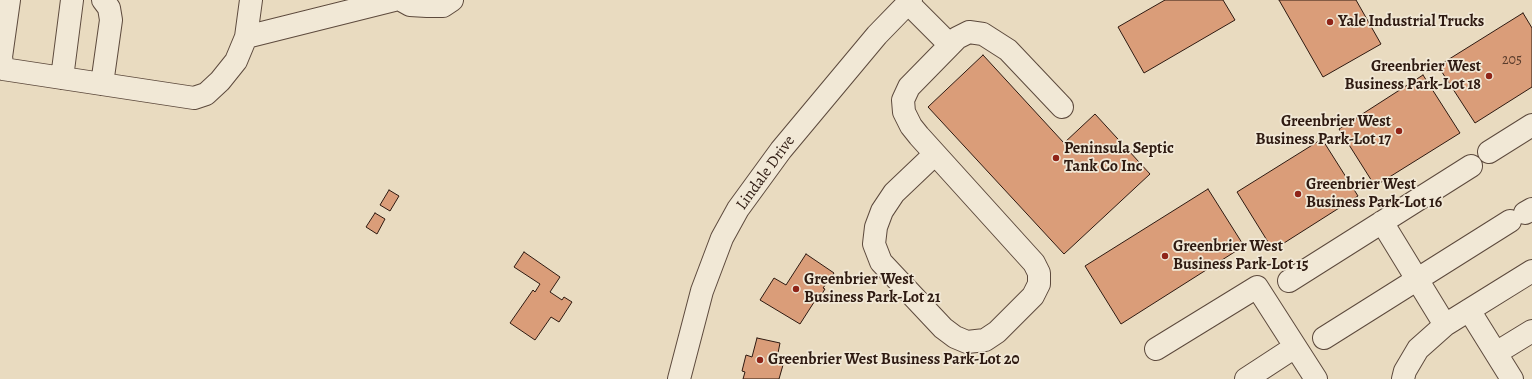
<!DOCTYPE html>
<style>
body{margin:0}
canvas{display:block;background:#e9dbc0}
</style>
<canvas width="1532" height="379"></canvas>
<script>
const ctx = document.querySelector('canvas').getContext('2d');
ctx.lineJoin = 'round';
function fillPath(path, color) { ctx.fillStyle = color; ctx.fill(path, 'evenodd'); }
const poly = rows => new Path2D(rows.map(r => 'M' + r).join(''));
function trace(path, color, width, dash) { ctx.strokeStyle = color; ctx.lineWidth = width; ctx.lineCap = dash ? 'butt' : 'round'; ctx.setLineDash(dash || []); ctx.stroke(path); }
function write(font, color, halo, rows, align = 'center') {
  ctx.font = font + ' Alegreya,serif'; ctx.lineWidth = 3.5; ctx.setLineDash([]); ctx.textBaseline = 'middle'; ctx.strokeStyle = halo; ctx.fillStyle = color; for (const [text, x, y, turn = 0] of rows) {
    ctx.save(); ctx.translate(x, y); ctx.rotate((+turn || 0) * Math.PI / 180); ctx.textAlign = isNaN(turn) ? turn : align; if (halo) ctx.strokeText(text, 0, 0); ctx.fillText(text, 0, 0); ctx.restore();
  }
}
const building = poly([
 [1165,0,1223,0,1235,20,1144,73,1118,27,1165,0],
 [1279,0,1356,0,1381,44,1323,77,1279,0],
 [1523,13,1532,28,1532,87,1475,123,1438,66,1523,13],
 [983,55,1064,143,1095,114,1150,174,1064,254,928,107,983,55],
 [1423,75,1460,133,1375,186,1339,129,1423,75],
 [1322,139,1358,196,1273,250,1237,192,1322,139],
 [1208,189,1244,246,1121,324,1085,266,1208,189],
 [389,190,399,196,390,211,380,205,389,190],
 [375,213,385,219,377,234,366,227,375,213],
 [524,252,560,277,550,292,562,300,564,297,572,302,559,322,551,317,535,340,510,323,533,290,535,292,540,284,514,267,524,252],
 [806,254,834,273,823,288,825,289,820,297,818,296,800,324,760,300,774,278,786,285,806,254],
 [757,338,780,343,776,363,783,365,779,379,743,379,745,372,742,371,746,355,752,357,757,338]
]);
fillPath(building, '#da9d79');
trace(building, '#2e1a11', 1);
const minor = poly([
 [9,0,1,57,3,69,194,98,206,94,220,81,236,61,246,37,251,0],
 [401,0,410,5,427,6,443,6,452,0],
 [908,3,950,45],
 [246,37,394,0],
 [62,78,72,0],
 [102,84,111,20,109,8,103,0],
 [1489,152,1532,125],
 [935,154,894,193,882,211,876,227,874,244,881,262,943,328,955,337,967,342,985,340,997,332,1033,296,1039,284,1039,273,1034,263,919,136,911,126,904,112,903,100,909,87,957,38,969,32,983,34,1008,50,1062,107],
 [1525,213,1532,209],
 [1382,222,1445,325],
 [1289,281,1471,166],
 [1469,310,1512,379],
 [1324,338,1510,221],
 [1156,349,1257,287,1316,379],
 [1496,353,1532,331],
 [679,379,702,291,722,238,738,209,781,150,877,35,911,0],
 [1246,379,1295,347],
 [1403,379,1405,371,1418,349,1445,325,1532,271]
]);
trace(minor, '#5d4a3d', 24);
trace(minor, '#f1e8d6', 22);
for (const [x, y, r, color] of [
 [1330,22,4,"#8f2418"],
 [1489,76,4,"#8f2418"],
 [1399,131,4,"#8f2418"],
 [1056,158,4,"#8f2418"],
 [1298,194,4,"#8f2418"],
 [1165,256,4,"#8f2418"],
 [796,289,4,"#8f2418"],
 [760,360,4,"#8f2418"]
]) { const dot = new Path2D(); dot.arc(x, y, r, 0, 2 * Math.PI); ctx.fillStyle = color; ctx.fill(dot); trace(dot, '#f1e8d6', 1.5); }
write('14px', '#593b2b', null, [
 ["205",1512,61]
]);
write('bold 16px', '#2e1a11', '#f1e8d6', [
 ["Yale Industrial Trucks",1338,22],
 ["Greenbrier West",1481,67,"right"],
 ["Business Park-Lot 18",1481,85,"right"],
 ["Greenbrier West",1391,122,"right"],
 ["Business Park-Lot 17",1391,140,"right"],
 ["Peninsula Septic",1064,149],
 ["Tank Co Inc",1064,167],
 ["Greenbrier West",1306,185],
 ["Business Park-Lot 16",1306,203],
 ["Greenbrier West",1173,247],
 ["Business Park-Lot 15",1173,265],
 ["Greenbrier West",804,280],
 ["Business Park-Lot 21",804,298],
 ["Greenbrier West Business Park-Lot 20",768,360]
], 'left');
write('16px', '#2e1a11', '#f1e8d6', [
 ["Lindale Drive",766,173,-54]
]);
</script>
